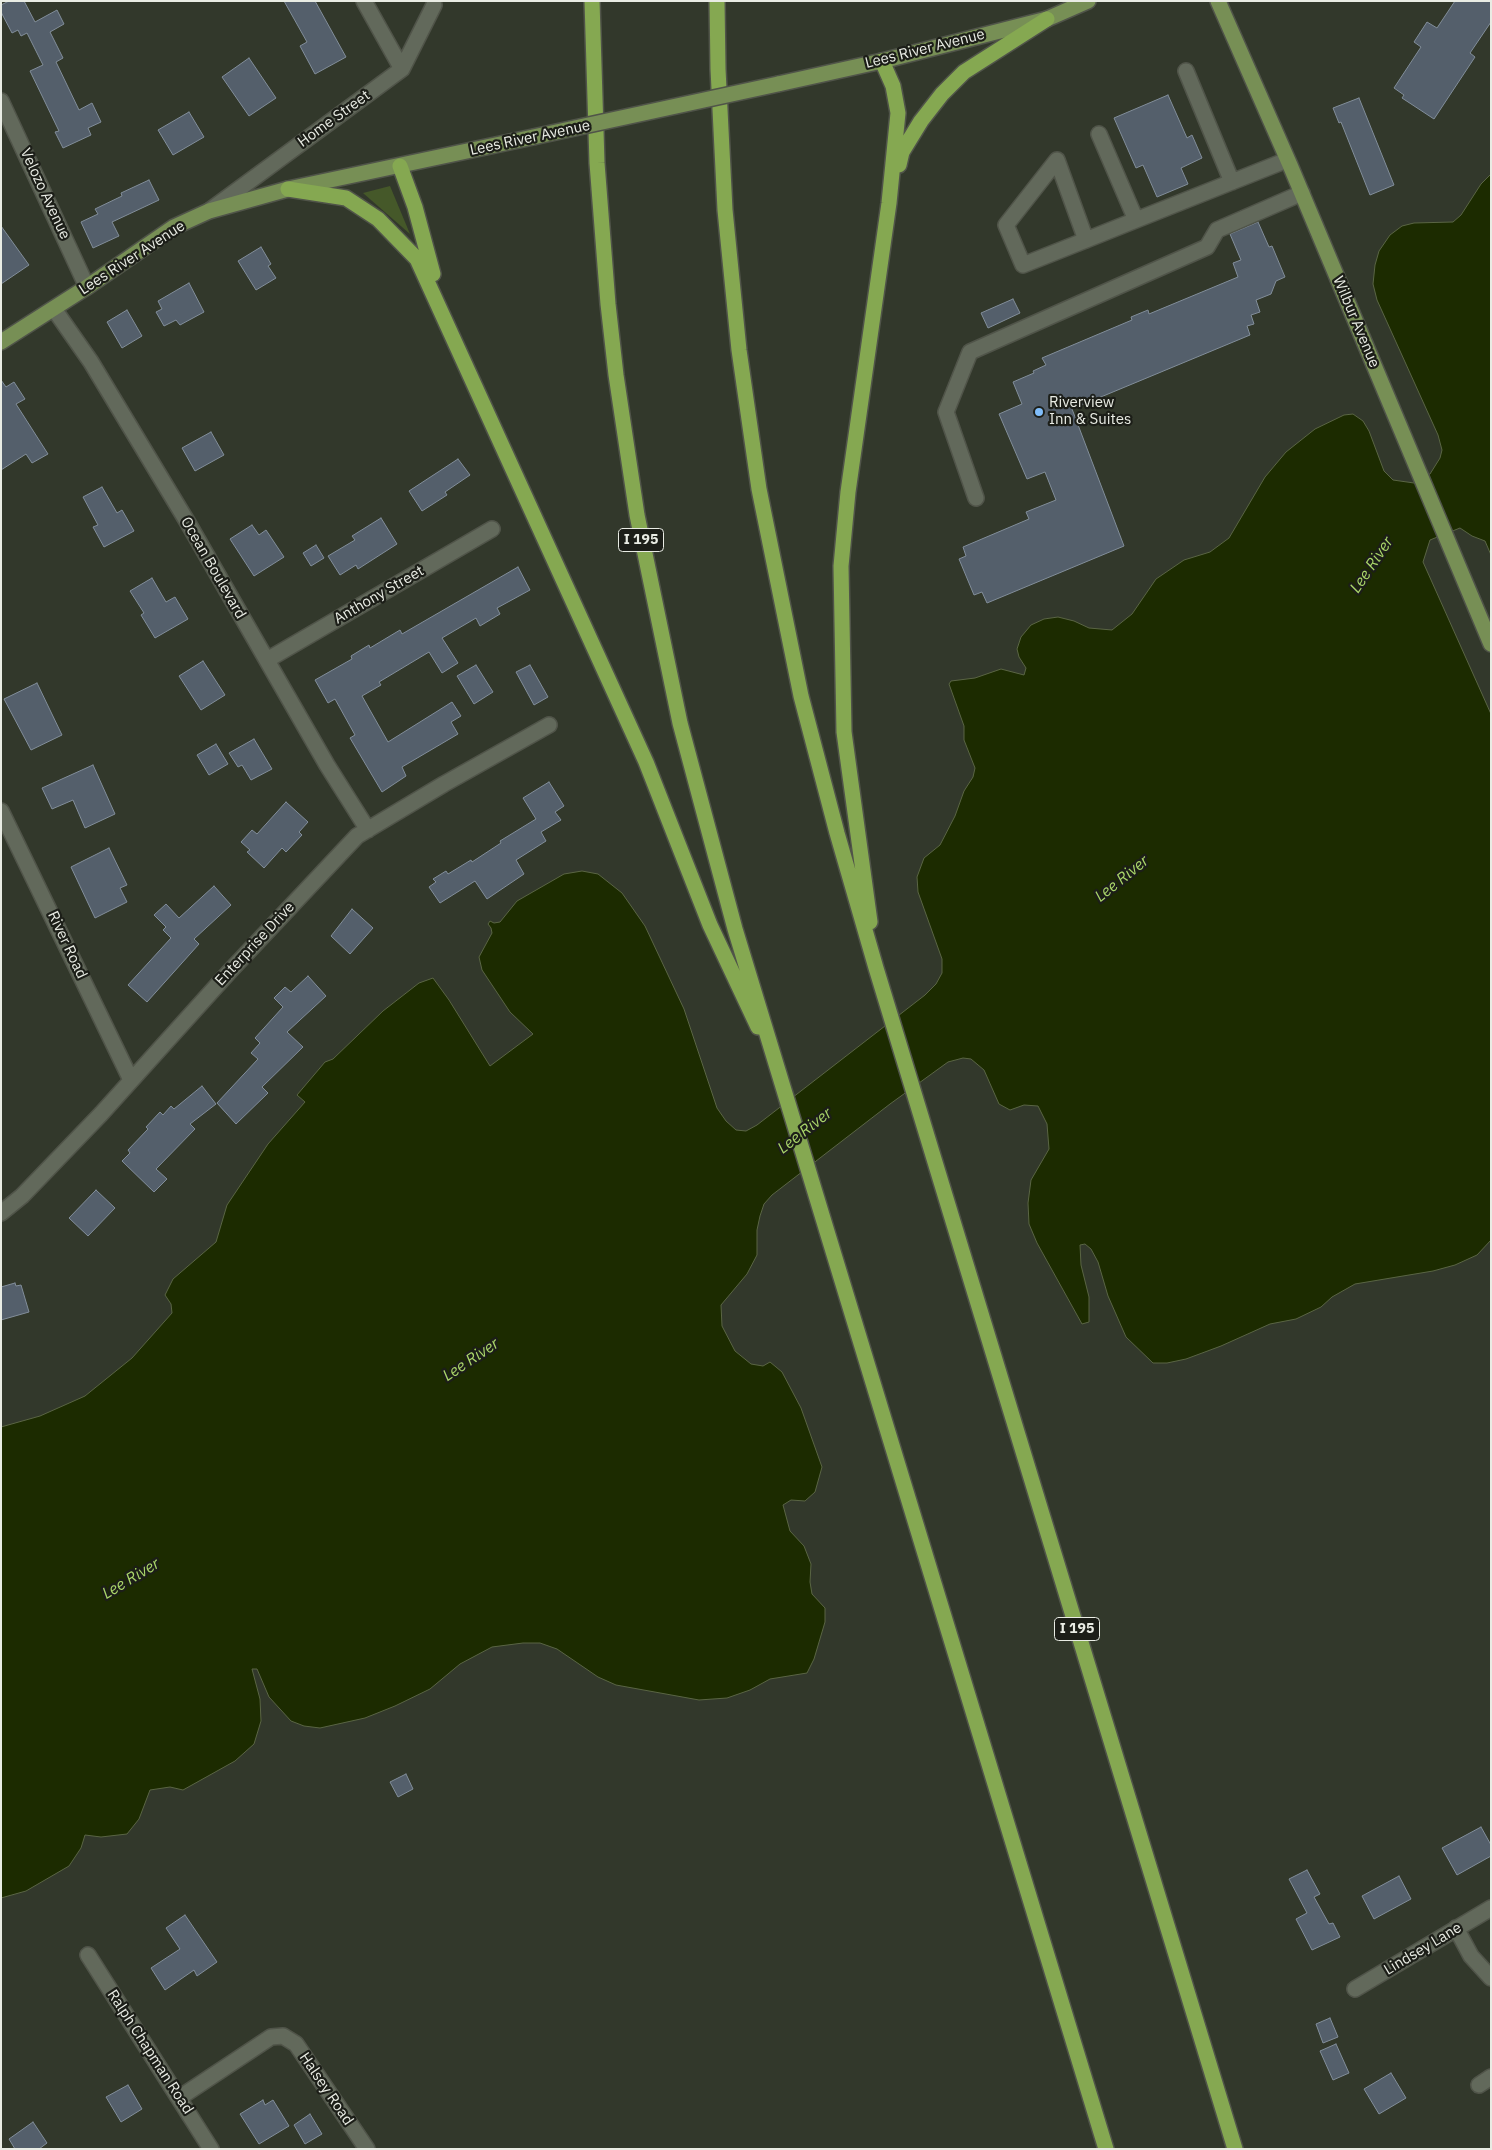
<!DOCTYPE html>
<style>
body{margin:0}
#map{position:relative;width:1492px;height:2150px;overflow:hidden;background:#32382b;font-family:"IBM Plex Sans",sans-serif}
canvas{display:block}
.frame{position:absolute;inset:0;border:2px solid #e9ece4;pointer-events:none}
</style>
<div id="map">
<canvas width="1492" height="2150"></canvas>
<div class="frame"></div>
</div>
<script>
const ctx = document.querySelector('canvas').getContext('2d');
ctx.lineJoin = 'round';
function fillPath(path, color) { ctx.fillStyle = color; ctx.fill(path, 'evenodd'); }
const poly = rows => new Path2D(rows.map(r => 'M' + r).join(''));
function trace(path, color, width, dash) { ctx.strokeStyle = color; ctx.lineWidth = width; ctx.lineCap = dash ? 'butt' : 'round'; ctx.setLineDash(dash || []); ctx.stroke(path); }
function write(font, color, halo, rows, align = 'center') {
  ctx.font = font + ' "IBM Plex Sans",sans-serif'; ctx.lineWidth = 4.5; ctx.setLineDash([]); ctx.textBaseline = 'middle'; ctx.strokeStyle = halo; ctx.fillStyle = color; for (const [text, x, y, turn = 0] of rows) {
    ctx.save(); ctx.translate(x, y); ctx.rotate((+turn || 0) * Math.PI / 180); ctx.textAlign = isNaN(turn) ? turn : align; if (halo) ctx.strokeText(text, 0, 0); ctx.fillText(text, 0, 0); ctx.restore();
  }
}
fillPath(poly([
 [390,186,410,234,363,193]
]), '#455829');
const water = poly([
 [1491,174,1491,555,1485,541,1472,536,1460,528,1430,540,1423,562,1491,714,1491,1240,1477,1255,1455,1265,1433,1271,1355,1284,1332,1297,1321,1307,1296,1319,1270,1324,1221,1346,1186,1359,1167,1363,1153,1363,1126,1337,1108,1296,1098,1262,1091,1249,1085,1244,1080,1245,1081,1265,1089,1297,1089,1322,1082,1324,1037,1243,1029,1224,1028,1203,1031,1180,1049,1149,1047,1124,1038,1106,1024,1105,1010,1110,999,1104,984,1070,971,1059,963,1058,948,1062,890,1104,772,1195,764,1204,760,1216,757,1230,757,1255,747,1274,721,1305,722,1326,735,1351,751,1364,763,1366,770,1362,782,1372,801,1408,822,1467,815,1492,805,1501,791,1500,783,1505,790,1531,804,1546,811,1564,810,1582,812,1594,825,1608,825,1622,814,1659,807,1673,770,1679,750,1690,727,1698,699,1700,616,1685,598,1677,557,1649,540,1643,523,1643,492,1647,460,1664,430,1689,395,1706,365,1718,320,1728,304,1726,291,1721,269,1697,257,1669,252,1669,260,1699,261,1721,254,1744,235,1761,183,1790,170,1787,150,1790,139,1819,127,1834,101,1837,85,1835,81,1848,69,1866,26,1891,1,1898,1,1427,40,1416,85,1396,132,1358,172,1313,171,1304,165,1295,173,1279,216,1242,227,1205,268,1144,305,1102,297,1095,325,1062,333,1059,383,1011,419,983,433,978,449,1000,490,1066,533,1034,510,1012,482,970,479,957,492,933,491,928,488,924,490,921,494,923,500,922,517,901,564,874,582,871,598,874,622,893,645,926,684,1009,717,1108,726,1121,736,1130,746,1131,757,1125,925,995,936,984,942,973,942,959,918,892,917,877,924,858,940,845,955,816,964,791,973,777,975,768,964,740,964,726,949,684,951,681,975,678,1001,669,1024,675,1026,668,1019,657,1017,649,1021,637,1031,625,1044,619,1058,617,1074,621,1089,628,1112,630,1132,614,1156,579,1184,560,1210,552,1229,538,1265,477,1286,452,1315,429,1344,415,1353,414,1363,421,1369,431,1384,471,1393,480,1414,483,1430,474,1440,458,1442,450,1438,435,1377,300,1373,284,1375,265,1379,251,1390,235,1402,226,1414,223,1453,222,1461,215,1481,184,1491,174]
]);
fillPath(water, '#1c2b00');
trace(water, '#5a6544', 1);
const building = poly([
 [9,1,24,1,35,22,57,10,64,24,50,32,63,58,56,62,79,110,92,103,101,122,88,128,91,135,63,148,55,132,59,131,30,71,43,65,27,33,21,36,18,30,12,33,1,12,1,5,9,1],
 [284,1,315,1,346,57,315,74,300,46,307,42,284,1],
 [1455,1,1491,1,1491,22,1470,53,1475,57,1434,119,1402,98,1404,95,1394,88,1421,47,1414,42,1427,22,1437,28,1455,1],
 [249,58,276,98,249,116,222,77,249,58],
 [1168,95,1187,138,1192,135,1202,158,1181,168,1188,184,1157,197,1143,165,1136,168,1114,118,1168,95],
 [1359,98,1394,185,1370,195,1341,122,1339,123,1333,108,1359,98],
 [189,112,204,137,173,155,158,130,189,112],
 [149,180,159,200,112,222,119,236,93,248,81,222,98,214,95,209,122,196,121,193,149,180],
 [1258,222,1269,247,1272,246,1285,277,1276,281,1271,294,1256,300,1260,312,1251,315,1254,324,1247,326,1250,335,1072,409,1124,546,987,603,982,592,974,595,959,559,966,556,963,547,1029,519,1026,512,1056,500,1045,472,1027,479,999,414,1022,404,1013,382,1034,373,1033,371,1046,365,1042,358,1132,320,1131,317,1148,310,1149,314,1238,277,1233,263,1241,260,1230,234,1258,222],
 [1,226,29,265,1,284,1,226],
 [261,247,271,264,268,266,276,278,256,290,238,261,261,247],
 [189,283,204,312,180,325,176,320,164,326,156,312,162,309,158,301,189,283],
 [1013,299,1020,313,988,328,981,313,1013,299],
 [127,310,142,336,122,348,107,322,127,310],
 [1,380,6,387,14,382,25,399,16,404,48,454,32,463,26,454,1,470,1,380],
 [211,432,224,455,195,471,182,448,211,432],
 [458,459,470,475,445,492,447,495,422,511,409,491,458,459],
 [102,487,117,513,122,510,134,531,104,547,93,527,98,525,83,497,102,487],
 [381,518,397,544,358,569,356,565,340,575,328,556,355,540,352,536,381,518],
 [252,525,259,535,266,530,284,557,254,576,230,539,252,525],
 [316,545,324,558,311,566,303,553,316,545],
 [518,567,530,590,497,608,500,614,480,626,476,618,442,638,458,663,442,673,429,652,379,682,381,685,362,696,388,742,452,702,461,716,451,722,458,734,402,767,406,776,382,792,350,738,355,735,335,699,328,703,315,680,352,659,351,656,369,645,370,648,400,630,402,634,518,567],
 [152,578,166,602,175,597,188,619,155,638,141,615,144,613,130,591,152,578],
 [203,661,225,695,201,710,179,676,203,661],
 [476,665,493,692,474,704,457,676,476,665],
 [530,665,548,697,534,705,516,672,530,665],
 [37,683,62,735,31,750,4,699,37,683],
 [254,739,272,769,251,780,242,765,238,767,229,753,254,739],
 [216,744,228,764,209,775,197,755,216,744],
 [93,765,115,814,85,828,73,800,52,809,42,788,93,765],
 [549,782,564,806,555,812,561,820,541,832,546,841,516,860,524,874,487,899,475,881,440,903,429,887,436,882,433,879,446,871,448,874,471,860,472,862,501,843,500,841,536,819,523,798,549,782],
 [286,802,308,822,299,832,302,835,286,852,282,848,264,868,247,852,250,850,241,842,252,830,257,834,286,802],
 [109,848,127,885,120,888,127,902,95,918,71,867,109,848],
 [214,886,231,905,194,939,199,944,147,1002,128,985,171,938,163,930,166,927,154,915,166,904,179,918,214,886],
 [352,909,373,928,350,954,331,936,352,909],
 [308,976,326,996,287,1032,303,1047,262,1087,268,1093,236,1124,217,1103,258,1059,251,1053,260,1043,255,1038,283,1007,274,998,285,987,291,992,308,976],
 [202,1086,216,1104,190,1124,195,1129,156,1169,167,1179,154,1192,122,1161,130,1153,128,1150,148,1129,146,1127,160,1112,163,1115,171,1106,174,1109,202,1086],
 [96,1190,115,1208,88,1236,69,1218,96,1190],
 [15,1283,16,1286,21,1285,29,1312,1,1320,1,1287,15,1283],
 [406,1774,413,1789,398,1797,390,1782,406,1774],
 [1481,1827,1491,1845,1491,1856,1457,1875,1442,1848,1481,1827],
 [1307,1870,1320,1894,1314,1897,1329,1924,1333,1923,1340,1937,1312,1950,1296,1919,1307,1913,1289,1879,1307,1870],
 [1399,1876,1411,1899,1374,1919,1362,1896,1399,1876],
 [185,1915,217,1962,197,1976,194,1970,165,1990,151,1968,180,1949,166,1928,185,1915],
 [1330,2018,1338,2037,1323,2043,1316,2024,1330,2018],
 [1336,2044,1349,2073,1333,2080,1320,2051,1336,2044],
 [1391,2073,1406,2098,1379,2114,1364,2089,1391,2073],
 [128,2085,142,2109,121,2122,106,2097,128,2085],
 [263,2100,265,2105,273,2100,289,2126,259,2144,240,2114,263,2100],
 [310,2114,322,2134,305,2144,294,2125,310,2114],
 [33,2122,47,2143,39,2149,15,2149,9,2139,33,2122]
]);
fillPath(building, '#545f6b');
trace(building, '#828e9a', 1);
const minor = poly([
 [364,1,402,69],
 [1186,71,1232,182],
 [1,101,87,287],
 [1099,134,1136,220],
 [209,211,402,69,434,5],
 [1086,240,1057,160,1006,225,1023,265,1086,240,1136,220,1287,160],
 [54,309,91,362,188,523,327,765,368,830],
 [976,498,946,412,970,352,1207,247,1217,230,1302,193],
 [267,660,492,529],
 [1,811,131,1080],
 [1,1213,22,1196,101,1114,230,971,357,836,444,784,549,725],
 [1456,1928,1471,1956,1491,1978],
 [88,1955,211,2149],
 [1355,1989,1491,1908],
 [1479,2085,1491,2077],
 [179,2098,271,2037,283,2036,296,2044,367,2149]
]);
const major = poly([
 [1218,1,1290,165,1491,644],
 [778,84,882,61,1047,19,1088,1],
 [1,342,87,287,174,227,209,211,288,189,533,137]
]);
const highway = poly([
 [592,1,597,163,608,304,616,375,637,515,680,723,735,929,1106,2149],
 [717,1,718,69,725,210,739,350,759,489,801,696,837,833,876,968,1235,2149],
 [899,165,902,152,921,121,942,94,964,72,1047,19],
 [400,166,415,207,433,274],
 [288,189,346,198,378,219,417,259,646,762,710,925,758,1027],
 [870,922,844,732,841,566,848,492,889,203,898,113,893,86,882,61]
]);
trace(minor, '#505449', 18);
trace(major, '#505449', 18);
trace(highway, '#505449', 18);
trace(minor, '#62695b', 15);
trace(major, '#778f55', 15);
trace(highway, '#85a851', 15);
const majorBridge = poly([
 [533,137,778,84]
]);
trace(majorBridge, '#505449', 18, []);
trace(majorBridge, '#778f55', 15);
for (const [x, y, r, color] of [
 [1039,412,5,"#80bdfa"]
]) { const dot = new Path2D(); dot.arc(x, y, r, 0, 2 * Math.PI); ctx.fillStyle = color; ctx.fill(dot); trace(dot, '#1c1e18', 2); }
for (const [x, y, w] of [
 [641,540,45],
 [1077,1629,45]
]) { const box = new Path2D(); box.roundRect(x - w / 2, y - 11.5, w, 23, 4); ctx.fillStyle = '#1c1e18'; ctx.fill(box); trace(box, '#e9ece4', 1); }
write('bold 14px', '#e9ece4', null, [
 ["I 195",641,540],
 ["I 195",1077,1629]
]);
write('15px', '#e9ece4', '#1c1e18', [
 ["Lees River Avenue",925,49,-14],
 ["Home Street",334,119,-36],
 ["Lees River Avenue",530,138,-12],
 ["Velozo Avenue",45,194,65],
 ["Lees River Avenue",132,258,-33],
 ["Wilbur Avenue",1356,322,67],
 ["Ocean Boulevard",213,568,60],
 ["Anthony Street",379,595,-30],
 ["Enterprise Drive",255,944,-47],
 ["River Road",67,945,65],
 ["Lindsey Lane",1423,1949,-31],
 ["Ralph Chapman Road",150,2052,57],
 ["Halsey Road",326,2089,56]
]);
write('15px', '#e9ece4', '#1c1e18', [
 ["Riverview",1049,403],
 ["Inn & Suites",1049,420]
], 'left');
write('italic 16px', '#aad66a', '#1c1e18', [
 ["Lee River",1372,565,-56],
 ["Lee River",1122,879,-39],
 ["Lee River",805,1131,-38],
 ["Lee River",471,1360,-34],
 ["Lee River",131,1579,-31]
]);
</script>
